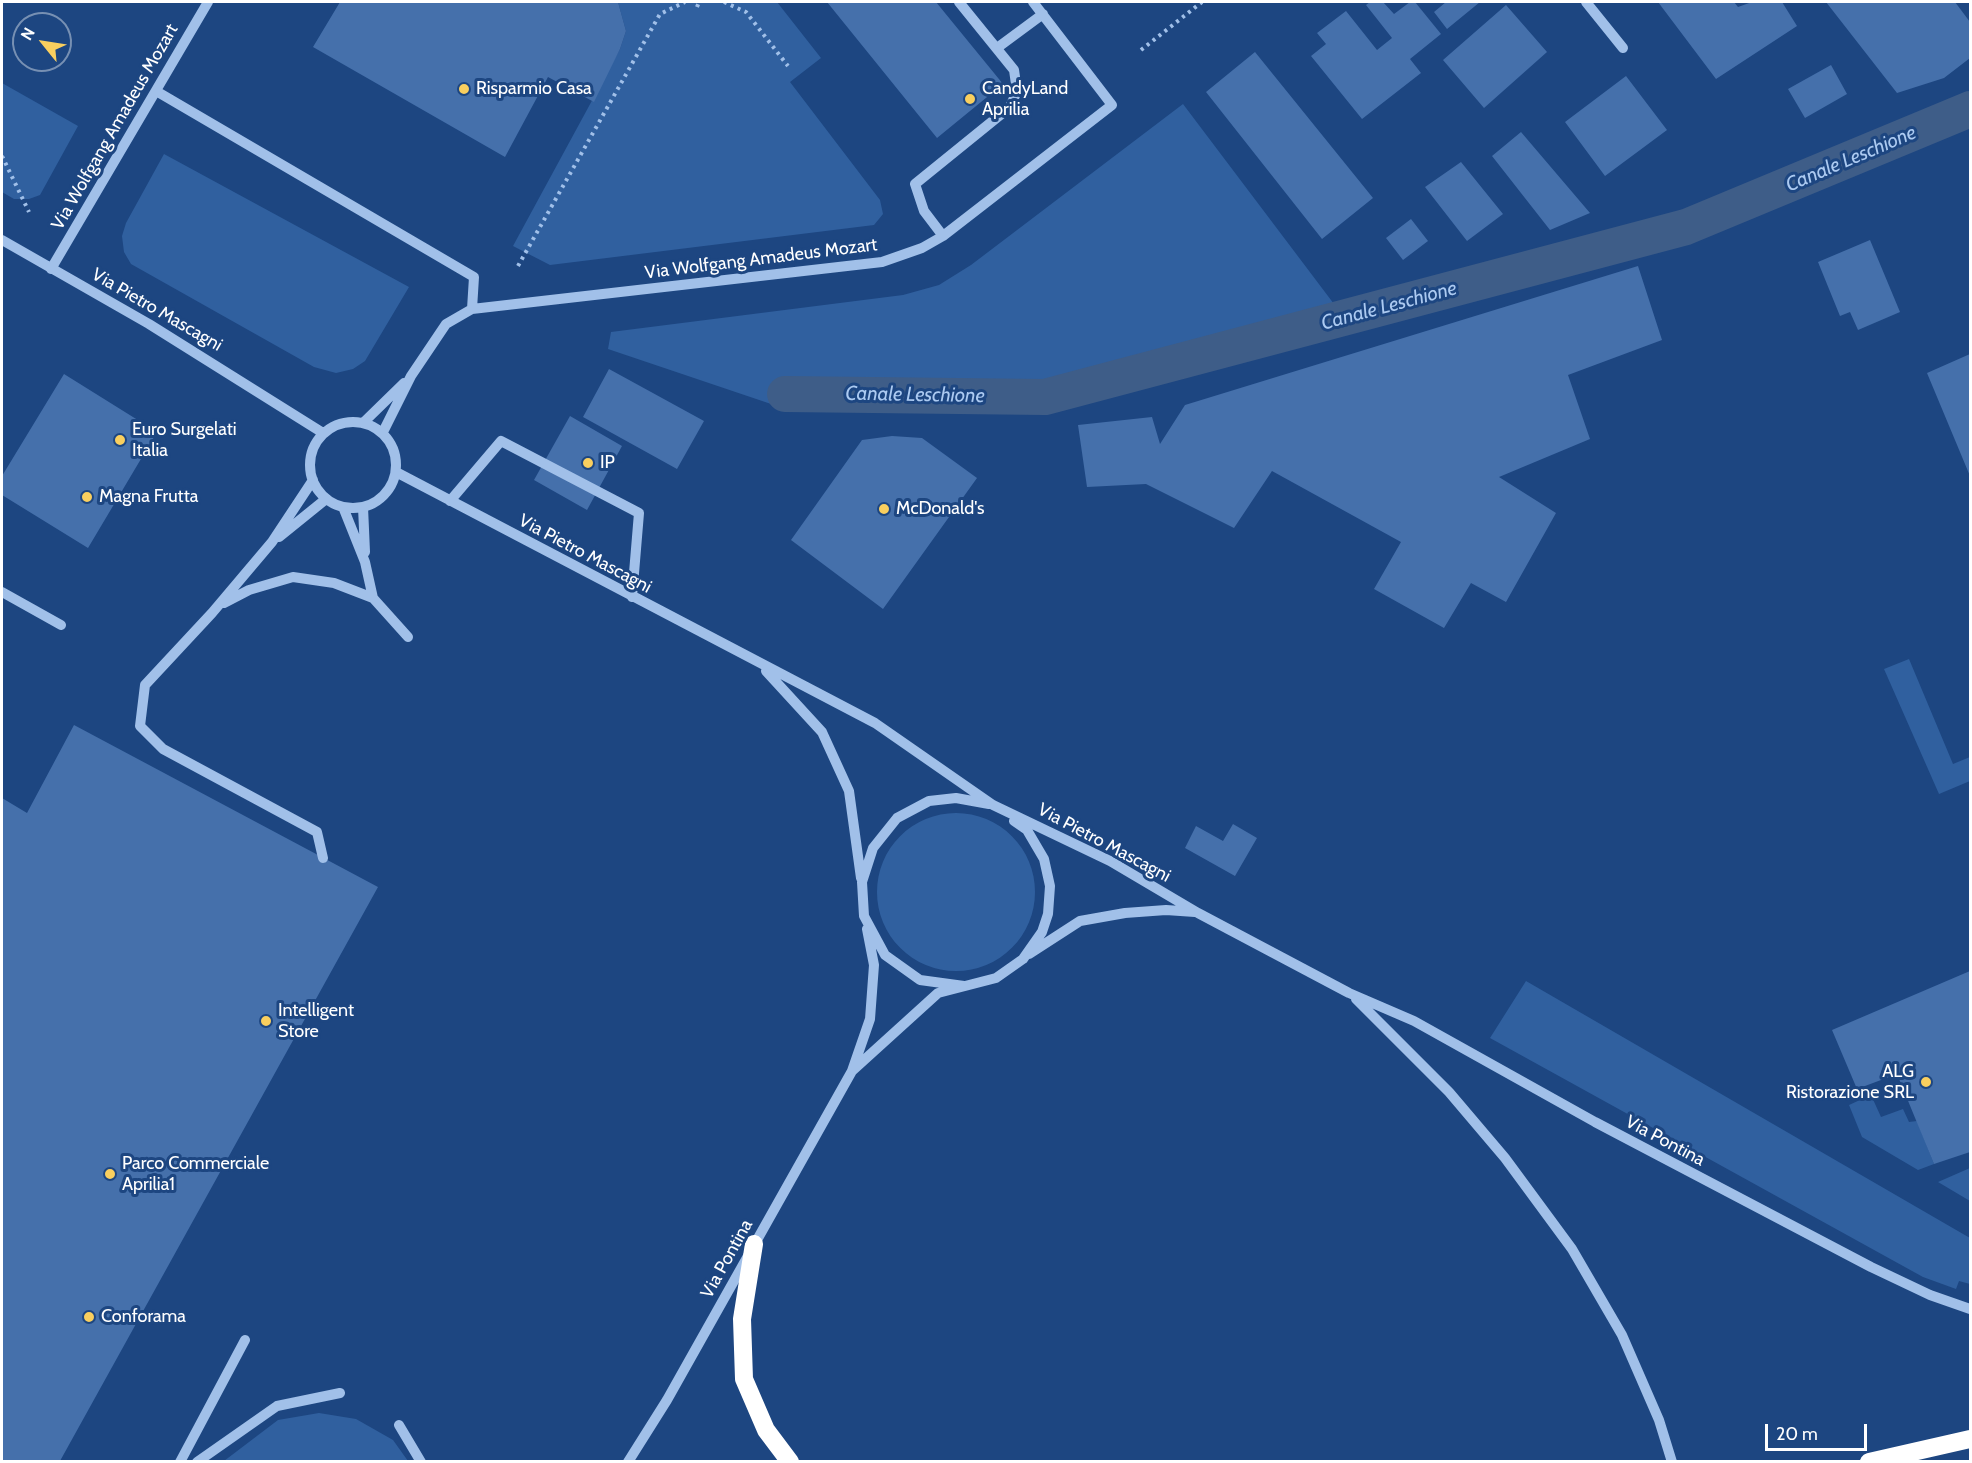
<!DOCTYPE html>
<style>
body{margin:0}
#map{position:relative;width:1972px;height:1463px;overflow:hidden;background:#1d4681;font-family:Cabin,sans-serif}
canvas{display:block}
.frame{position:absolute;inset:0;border:3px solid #fff;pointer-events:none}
.north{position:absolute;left:12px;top:12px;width:60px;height:60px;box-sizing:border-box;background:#1d4681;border:2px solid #7790b3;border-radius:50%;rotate:300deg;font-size:16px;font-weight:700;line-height:24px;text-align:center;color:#fff}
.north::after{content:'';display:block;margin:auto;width:21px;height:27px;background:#f9cf5f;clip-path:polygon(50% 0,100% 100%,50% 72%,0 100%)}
.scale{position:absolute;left:1765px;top:1424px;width:102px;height:27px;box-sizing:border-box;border:3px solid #fff;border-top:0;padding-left:8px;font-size:18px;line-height:21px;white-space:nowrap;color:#fff;-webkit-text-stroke:4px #1d4681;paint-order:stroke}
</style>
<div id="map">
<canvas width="1972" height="1463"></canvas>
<div class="frame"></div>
<div class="north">N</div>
<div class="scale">20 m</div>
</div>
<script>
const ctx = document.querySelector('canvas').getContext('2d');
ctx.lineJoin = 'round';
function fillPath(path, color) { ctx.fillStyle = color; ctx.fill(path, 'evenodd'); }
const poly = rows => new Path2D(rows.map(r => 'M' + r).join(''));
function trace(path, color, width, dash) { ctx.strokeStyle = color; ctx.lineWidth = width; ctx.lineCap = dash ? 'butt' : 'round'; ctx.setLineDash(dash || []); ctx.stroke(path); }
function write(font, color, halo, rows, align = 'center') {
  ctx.font = font + ' Cabin,sans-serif'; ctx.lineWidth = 6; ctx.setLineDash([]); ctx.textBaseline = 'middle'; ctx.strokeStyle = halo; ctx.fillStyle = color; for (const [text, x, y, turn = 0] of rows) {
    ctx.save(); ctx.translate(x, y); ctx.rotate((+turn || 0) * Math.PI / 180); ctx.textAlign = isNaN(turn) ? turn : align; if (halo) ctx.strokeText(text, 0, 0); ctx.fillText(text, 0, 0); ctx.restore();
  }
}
fillPath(poly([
 [618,2,777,2,821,58,790,82,880,200,883,214,874,225,550,265,513,246,620,49,626,31],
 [2,83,78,126,40,195,29,199,14,199,2,192],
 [1183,104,1337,308,1041,390,782,382,777,406,608,349,611,332,903,295,939,285,971,265],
 [164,154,409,287,365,361,353,369,336,373,314,367,131,264,124,252,122,236,126,223],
 [1909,659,1953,764,1970,757,1970,781,1939,794,1884,669],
 '877 892a79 79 0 1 1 158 0a79 79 0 1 1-158 0Z',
 [1526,981,1970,1238,1970,1284,1959,1281,1956,1289,1923,1277,1490,1038],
 [1871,1095,1881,1117,1903,1109,1909,1122,1917,1121,1934,1164,1918,1170,1862,1137,1849,1105],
 [1970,1168,1970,1201,1938,1182],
 [319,1413,356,1419,393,1440,408,1461,224,1461,278,1420]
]), '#30609f');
trace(poly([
 [785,394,1045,397,1686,227,1970,109]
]), '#3e5d88', 36);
fillPath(poly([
 [340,2,618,2,626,31,620,49,594,102,548,77,505,157,313,47],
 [827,2,936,2,1003,84,937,138],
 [1370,2,1383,2,1394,14,1410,2,1415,2,1441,34,1410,59,1421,73,1362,119,1311,56,1326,44,1317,33,1346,11,1377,50,1392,38,1366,5],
 [1446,2,1480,2,1447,29,1434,12],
 [1658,2,1734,2,1738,7,1752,2,1782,2,1797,26,1716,79],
 [1826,2,1955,2,1970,22,1970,58,1944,78,1897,93],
 [1506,5,1547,52,1484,108,1443,60],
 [1255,52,1373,198,1322,239,1206,92],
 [1831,65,1847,94,1805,118,1788,89],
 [1626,76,1667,130,1605,176,1565,122],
 [1521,132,1590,213,1550,230,1492,156],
 [1461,162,1503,214,1467,241,1425,187],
 [1411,219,1428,241,1403,260,1386,238],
 [1870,240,1900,312,1858,330,1850,312,1840,316,1818,262],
 [1638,266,1662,340,1568,375,1590,439,1499,477,1556,513,1506,602,1471,583,1444,628,1374,589,1401,542,1272,471,1234,528,1146,484,1087,487,1078,425,1152,417,1160,444,1185,405],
 [1970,354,1970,476,1927,373],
 [609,369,704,421,677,469,583,417],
 [64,374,157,432,88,548,2,495,2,476],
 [570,416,622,446,587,510,534,480],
 [892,436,922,438,977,478,883,609,791,540,862,440],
 [74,725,378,887,60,1461,2,1461,2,798,27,813],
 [1233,824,1257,838,1235,876,1185,848,1196,826,1223,841],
 [1970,971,1970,1152,1934,1164,1897,1074,1857,1089,1832,1030]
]), '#4570ab');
trace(poly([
 [724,2,746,12,788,66],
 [697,7,699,2],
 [1141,50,1202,2],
 [2,156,29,212],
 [518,266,660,14,685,2]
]), '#a1c0e9', 4, [3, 4.5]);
trace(poly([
 [1586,2,1623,48],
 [997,48,1043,14],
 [156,91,474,277,472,309],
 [943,236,924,211,915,184,1010,107,1017,91,1014,70,959,2],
 [2,240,149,324,323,433],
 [51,269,208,2],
 '310 465a43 43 0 1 1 86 0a43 43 0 1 1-86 0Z',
 [364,422,404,383],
 [383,432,411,376,446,324,472,309,882,262,922,248,943,236,1112,105,1033,2],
 [396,472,875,723,993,805,1110,861,1198,913,1349,993,1414,1021,1595,1122,1871,1267,1930,1295,1970,1309],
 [313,480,272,542,212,613,145,685,140,726,163,749,317,832,323,858],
 [450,501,501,441,639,513,632,597],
 [343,507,365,562,373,598,408,637],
 [363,507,365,552],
 [279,537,326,499],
 [2,592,61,625],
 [224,603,249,590,293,577,334,583,373,598],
 [766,671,822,732,849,791,861,878],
 [1029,954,1080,921,1125,913,1166,910,1195,912],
 [964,986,920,980,885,955,864,916,862,882,873,848,897,818,929,801,956,798,989,804],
 [1356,999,1449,1092,1505,1158,1572,1249,1622,1335,1659,1420,1672,1462],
 [852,1071,938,993,996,978,1023,959,1042,932,1048,914,1050,886,1044,859,1027,830,1014,821],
 [399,1425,421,1462],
 [180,1462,245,1340],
 [197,1462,277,1406,340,1393],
 [628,1462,667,1400,852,1071,870,1019,874,965,867,929]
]), '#a1c0e9', 10);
trace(poly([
 [754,1244,742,1319,744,1379,766,1430,790,1462],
 [1869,1462,1970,1439]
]), '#fff', 18);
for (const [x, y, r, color] of [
 [464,89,6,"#f9cf5f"],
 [970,99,6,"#f9cf5f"],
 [120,440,6,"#f9cf5f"],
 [588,463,6,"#f9cf5f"],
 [87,497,6,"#f9cf5f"],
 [884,509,6,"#f9cf5f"],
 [266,1021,6,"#f9cf5f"],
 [1926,1082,6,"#f9cf5f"],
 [110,1174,6,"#f9cf5f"],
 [89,1317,6,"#f9cf5f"]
]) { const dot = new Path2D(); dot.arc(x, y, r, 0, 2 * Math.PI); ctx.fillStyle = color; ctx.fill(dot); trace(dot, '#1d4681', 2); }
write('18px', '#fff', '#1d4681', [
 ["Risparmio Casa",476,89],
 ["CandyLand",982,89],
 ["Aprilia",982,110],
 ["Euro Surgelati",132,430],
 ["Italia",132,451],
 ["IP",600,463],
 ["Magna Frutta",99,497],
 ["McDonald's",896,509],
 ["Intelligent",278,1011],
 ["Store",278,1032],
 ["ALG",1914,1072,"right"],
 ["Ristorazione SRL",1914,1093,"right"],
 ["Parco Commerciale",122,1164],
 ["Aprilia1",122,1185],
 ["Conforama",101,1317]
], 'left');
write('18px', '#fff', '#1d4681', [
 ["Via Wolfgang Amadeus Mozart",115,127,-60],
 ["Via Wolfgang Amadeus Mozart",761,259,-7],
 ["Via Pietro Mascagni",157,310,30],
 ["Via Pietro Mascagni",585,554,28],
 ["Via Pietro Mascagni",1104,843,28],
 ["Via Pontina",1665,1141,28],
 ["Via Pontina",727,1259,-61]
]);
write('italic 20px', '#accaf1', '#1d4681', [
 ["Canale Leschione",1851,159,-23],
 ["Canale Leschione",1389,306,-15],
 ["Canale Leschione",915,395,1]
]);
</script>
